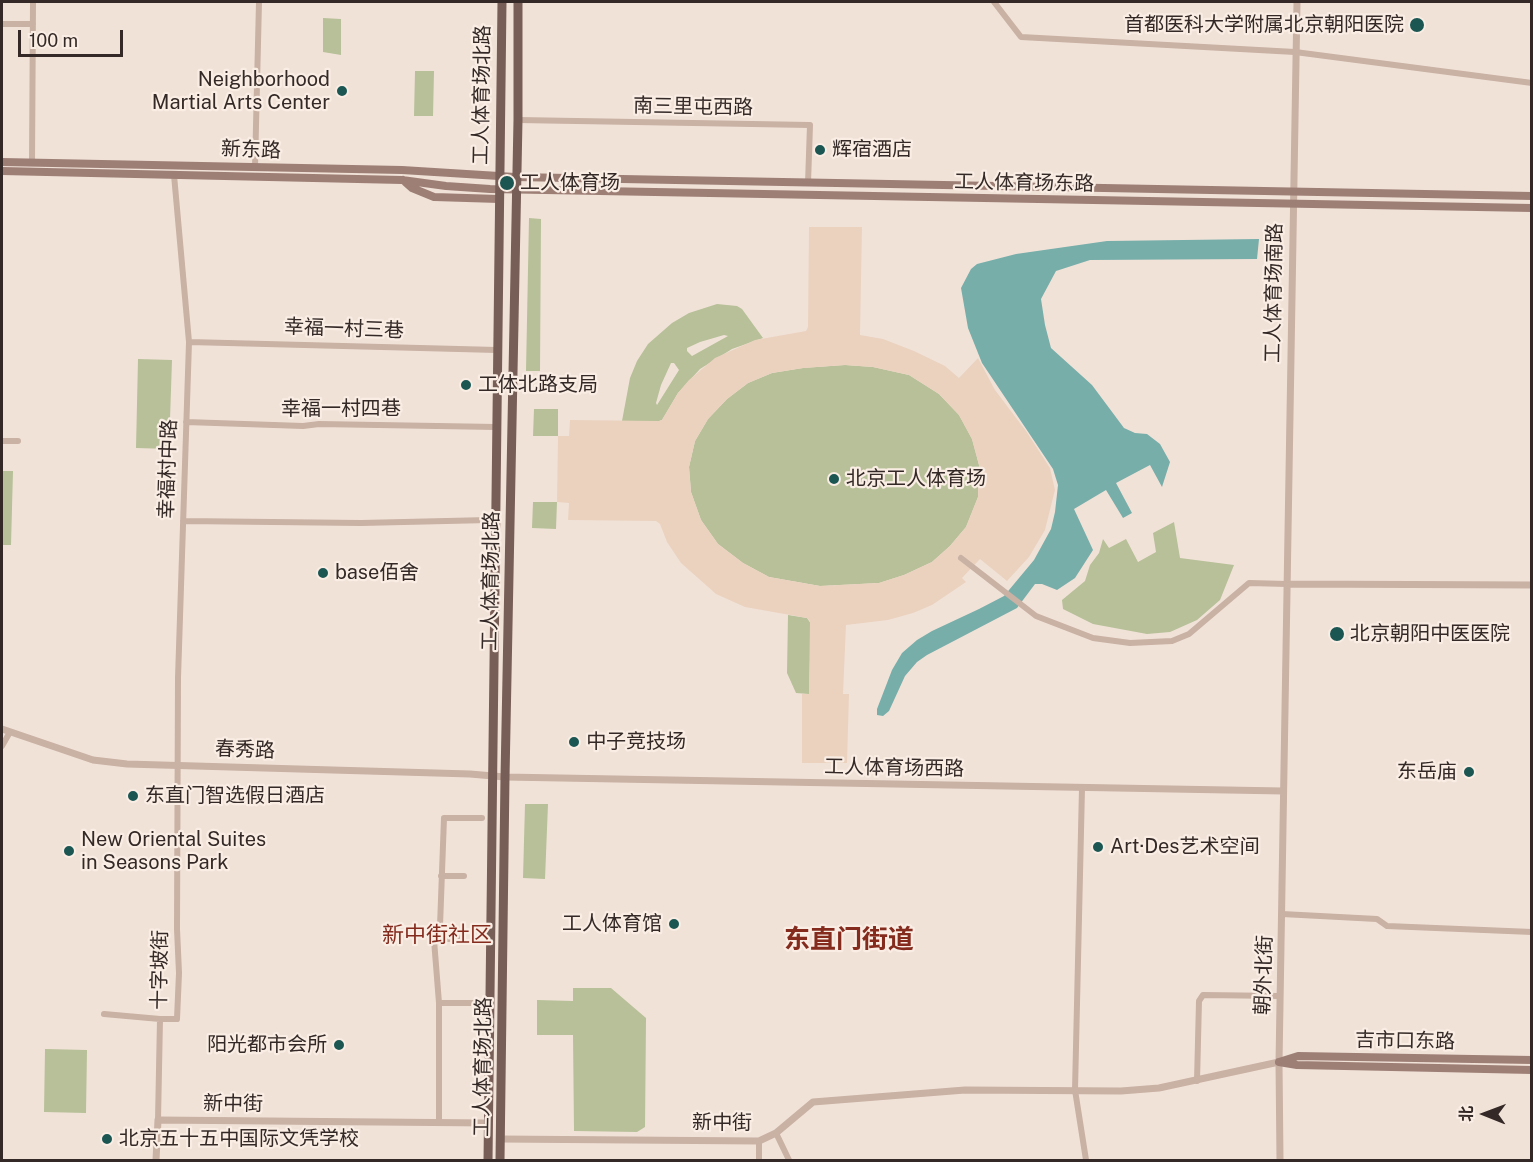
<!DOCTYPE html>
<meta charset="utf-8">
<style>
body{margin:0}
#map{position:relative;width:1533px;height:1162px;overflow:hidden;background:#f1e2d8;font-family:"Public Sans","Noto Sans SC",sans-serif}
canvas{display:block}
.frame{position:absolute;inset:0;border:3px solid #342926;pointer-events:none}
.north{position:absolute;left:1455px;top:1084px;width:60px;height:60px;-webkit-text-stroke:4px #f9ede4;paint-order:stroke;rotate:271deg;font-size:16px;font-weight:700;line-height:24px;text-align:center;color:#342926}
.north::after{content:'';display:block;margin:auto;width:21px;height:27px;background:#342926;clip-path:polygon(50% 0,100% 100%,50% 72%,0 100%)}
.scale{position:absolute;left:18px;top:30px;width:105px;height:27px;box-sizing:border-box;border:3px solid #342926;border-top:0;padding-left:8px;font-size:18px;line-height:21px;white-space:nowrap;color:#342926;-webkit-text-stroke:4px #f9ede4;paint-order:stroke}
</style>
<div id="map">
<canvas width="1533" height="1162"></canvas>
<div class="frame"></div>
<div class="north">北</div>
<div class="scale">100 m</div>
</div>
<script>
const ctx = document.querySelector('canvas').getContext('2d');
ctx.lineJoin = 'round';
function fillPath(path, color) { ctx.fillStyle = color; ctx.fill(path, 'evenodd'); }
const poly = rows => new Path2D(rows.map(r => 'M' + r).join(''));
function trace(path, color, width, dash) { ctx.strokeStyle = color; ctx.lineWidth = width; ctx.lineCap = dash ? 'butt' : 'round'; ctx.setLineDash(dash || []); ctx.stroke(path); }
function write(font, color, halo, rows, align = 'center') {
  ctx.font = font + ' "Public Sans","Noto Sans SC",sans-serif'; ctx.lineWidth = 4.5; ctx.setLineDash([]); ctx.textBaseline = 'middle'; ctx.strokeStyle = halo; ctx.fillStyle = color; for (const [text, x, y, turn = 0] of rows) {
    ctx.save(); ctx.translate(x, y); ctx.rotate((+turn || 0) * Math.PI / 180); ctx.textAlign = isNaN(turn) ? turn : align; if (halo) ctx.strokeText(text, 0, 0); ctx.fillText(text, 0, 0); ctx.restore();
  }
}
fillPath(poly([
 [323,18,341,19,341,55,323,52],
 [415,71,434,71,433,116,414,116],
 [529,218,541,219,540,371,526,371],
 [717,304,737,306,742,309,763,338,732,349,700,369,678,393,662,420,659,421,622,421,630,378,637,361,648,344,672,323,689,313],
 [724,335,728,336,692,356,687,351,687,348,700,342],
 [671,363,674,363,679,370,657,405,656,403,661,385],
 [138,359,172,360,169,449,136,448],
 [845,365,873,367,909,375,939,394,959,415,972,439,979,465,978,497,966,527,950,546,932,562,904,575,879,583,820,586,769,577,743,563,718,544,701,520,691,492,689,467,695,441,708,419,727,399,748,383,772,373,803,368],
 [534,409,558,409,558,436,533,436],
 [2,471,13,471,11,545,2,545],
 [533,502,557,502,556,529,532,528],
 [1174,522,1180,558,1234,565,1220,600,1197,620,1170,632,1147,634,1093,624,1063,609,1062,600,1085,581,1090,565,1099,553,1103,539,1109,548,1126,539,1138,562,1156,552,1153,533],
 [788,615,807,618,811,624,809,694,796,693,787,673],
 [525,804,548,804,545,879,523,878],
 [573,988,611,988,646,1018,645,1127,637,1132,574,1131,573,1035,537,1035,537,1000,573,1001],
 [45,1049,87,1050,86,1113,44,1112]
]), '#b7c098');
fillPath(poly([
 [809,227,862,227,860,335,883,339,914,351,945,366,959,378,978,358,995,390,1026,431,1050,468,1055,490,1045,530,1029,557,1007,581,980,559,962,578,966,582,932,605,913,613,888,620,846,625,843,694,849,694,847,763,802,763,802,694,809,694,810,621,807,618,745,607,716,594,681,563,667,542,660,524,656,521,568,520,569,503,557,502,558,436,569,436,570,420,659,421,662,420,678,393,689,380,715,358,755,340,806,331,808,327],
 [845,365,873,367,909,375,939,394,959,415,972,439,979,465,978,497,966,527,950,546,932,562,904,575,879,583,820,586,769,577,743,563,718,544,701,520,691,492,689,467,695,441,708,419,727,399,748,383,772,373,803,368]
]), '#ead2bf');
fillPath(poly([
 [1259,239,1257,259,1090,260,1056,271,1041,299,1045,325,1051,348,1092,385,1124,428,1135,433,1147,434,1160,444,1170,462,1162,487,1150,465,1116,483,1132,513,1123,518,1106,490,1074,509,1093,550,1075,578,1057,590,1042,584,1035,584,1017,608,927,655,917,662,905,676,889,711,883,716,877,715,877,709,892,670,902,653,917,640,932,631,979,609,1004,596,1034,560,1051,529,1055,512,1058,485,1053,469,982,363,968,328,961,288,971,269,977,264,1016,254,1107,241]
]), '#77aeaa');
trace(poly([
 [994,2,1021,37,1295,52,1532,83],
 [2,24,33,24],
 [518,120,810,125,808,183],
 [32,163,33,2],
 [255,167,259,2],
 [189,342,497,350],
 [186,422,303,426,319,424,496,427],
 [2,441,18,441],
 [183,521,361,523,489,520],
 [961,558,1036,616,1093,638,1130,643,1172,641,1189,634,1249,583,1287,584],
 [2,746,10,732],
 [1082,788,1075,1090,1086,1160],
 [441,876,464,876],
 [1282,914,1377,919,1387,926,1532,932],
 [434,940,461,938],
 [481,1003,439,1003,434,940,440,926,444,818,482,818],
 [104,1014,160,1019,177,1019,179,973,177,929,178,678,189,342,174,175],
 [1197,1081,1199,1001,1203,995,1280,996],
 [158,1120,160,1019],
 [439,1123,439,1003],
 [776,1133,789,1160],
 [759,1141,759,1160]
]), '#c9b1a4', 6);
trace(poly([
 [1287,584,1532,585],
 [2,729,93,760,127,764,470,774,505,777,1283,791],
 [500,1139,759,1141,776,1133,813,1102,965,1090,1121,1091,1159,1088,1279,1062],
 [156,1160,158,1120,488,1123],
 [1280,1160,1279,1062,1297,2]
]), '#c9b1a4', 7);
trace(poly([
 [2,162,402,170,515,177,1532,196],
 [2,171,402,180,446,186,490,189,1532,208],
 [403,180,412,188,434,197,499,199],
 [1279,1062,1298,1056,1532,1060],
 [1279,1062,1297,1065,1532,1070]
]), '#9d7f76', 8);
trace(poly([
 [488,1160,502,2],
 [500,1160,505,777,518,120,518,2]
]), '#775e57', 9);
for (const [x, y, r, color] of [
 [1417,25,8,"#1b5653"],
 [342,91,6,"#1b5653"],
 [820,150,6,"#1b5653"],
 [507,183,8,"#1b5653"],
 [466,385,6,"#1b5653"],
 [834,479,6,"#1b5653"],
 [323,573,6,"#1b5653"],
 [1337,634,8,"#1b5653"],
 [574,742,6,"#1b5653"],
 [1469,772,6,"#1b5653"],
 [133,796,6,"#1b5653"],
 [1098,847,6,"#1b5653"],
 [69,851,6,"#1b5653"],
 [674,924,6,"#1b5653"],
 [339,1045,6,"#1b5653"],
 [107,1139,6,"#1b5653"]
]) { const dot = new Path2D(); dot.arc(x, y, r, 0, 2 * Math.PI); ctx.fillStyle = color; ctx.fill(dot); trace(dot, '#f9ede4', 2); }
write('20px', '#342926', '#f9ede4', [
 ["首都医科大学附属北京朝阳医院",1404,25,"right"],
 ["Neighborhood",330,80,"right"],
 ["Martial Arts Center",330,103,"right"],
 ["辉宿酒店",832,150],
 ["工人体育场",520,183],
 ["工体北路支局",478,385],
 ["北京工人体育场",846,479],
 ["base佰舍",335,573],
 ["北京朝阳中医医院",1350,634],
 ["中子竞技场",586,742],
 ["东岳庙",1457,772,"right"],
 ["东直门智选假日酒店",145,796],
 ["New Oriental Suites",81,840],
 ["in Seasons Park",81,863],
 ["Art·Des艺术空间",1110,847],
 ["工人体育馆",662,924,"right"],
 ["阳光都市会所",327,1045,"right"],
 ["北京五十五中国际文凭学校",119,1139]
], 'left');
write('20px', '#342926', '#f9ede4', [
 ["工人体育场北路",482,95,-89],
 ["南三里屯西路",693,107,1],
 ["新东路",251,150,2],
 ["工人体育场东路",1024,183,1],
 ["工人体育场南路",1274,293,-89],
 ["幸福一村三巷",344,329,2],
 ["幸福一村四巷",341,409],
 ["幸福村中路",168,469,-88],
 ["工人体育场北路",491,581,-89],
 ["春秀路",245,750,2],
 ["工人体育场西路",894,768,1],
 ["十字坡街",160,970,-89],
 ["朝外北街",1264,975,-88],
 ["吉市口东路",1405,1041,1],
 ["工人体育场北路",483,1067,-89],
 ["新中街",233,1104,1],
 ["新中街",722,1123]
]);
write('22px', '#842b1e', '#f9ede4', [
 ["新中街社区",437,935]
]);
write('bold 26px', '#842b1e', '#f9ede4', [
 ["东直门街道",849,940]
]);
</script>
